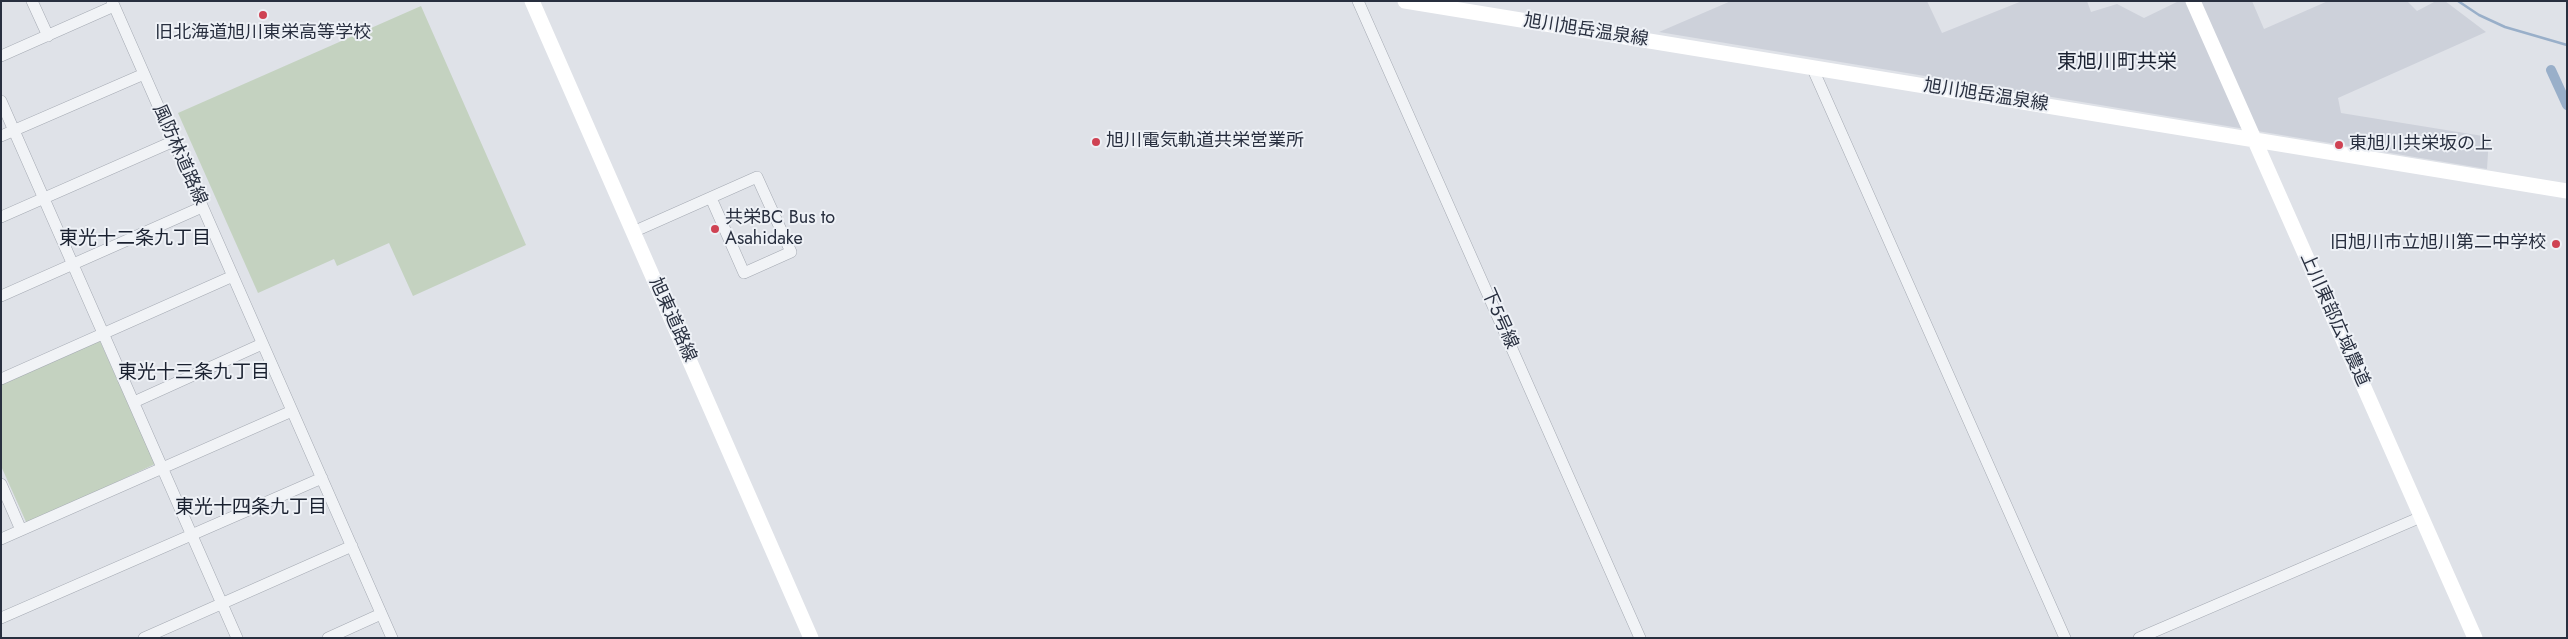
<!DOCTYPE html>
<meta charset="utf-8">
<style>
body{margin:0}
#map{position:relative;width:2568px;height:639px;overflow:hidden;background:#dfe2e8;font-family:Jost,sans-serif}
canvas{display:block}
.frame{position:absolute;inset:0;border:2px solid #282f3f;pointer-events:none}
</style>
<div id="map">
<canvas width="2568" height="639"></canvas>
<div class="frame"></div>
</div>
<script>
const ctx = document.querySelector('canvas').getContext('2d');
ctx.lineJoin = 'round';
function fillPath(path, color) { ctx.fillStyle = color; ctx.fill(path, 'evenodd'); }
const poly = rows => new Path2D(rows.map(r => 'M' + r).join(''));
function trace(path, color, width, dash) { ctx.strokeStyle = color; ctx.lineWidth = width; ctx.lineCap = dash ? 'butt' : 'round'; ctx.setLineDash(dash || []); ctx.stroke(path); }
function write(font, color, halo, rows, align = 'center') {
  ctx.font = font + ' Jost,"Noto Sans JP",sans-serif'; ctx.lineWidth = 4; ctx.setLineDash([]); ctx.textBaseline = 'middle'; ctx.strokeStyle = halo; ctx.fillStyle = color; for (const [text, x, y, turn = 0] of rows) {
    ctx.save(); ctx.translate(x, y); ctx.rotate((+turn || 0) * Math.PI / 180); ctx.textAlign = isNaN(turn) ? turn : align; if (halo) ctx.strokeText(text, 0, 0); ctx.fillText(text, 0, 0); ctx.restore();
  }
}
fillPath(poly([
 [1731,1,1927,1,1942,33,2022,1,2087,1,2091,12,2117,4,2144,18,2179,1,2252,1,2264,29,2328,1,2407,1,2417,11,2436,1,2445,1,2486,32,2338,98,2341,113,2489,137,2487,169,1659,32]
]), '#cdd1da');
fillPath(poly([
 [421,6,526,245,413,296,389,243,337,266,334,259,258,293,178,113],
 [100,341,155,464,27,524,1,466,1,383]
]), '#c4d2c0');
trace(poly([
 [2458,1,2479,15,2505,27,2567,45]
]), '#99afc9', 2.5);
trace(poly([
 [2551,70,2567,105]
]), '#99afc9', 10);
const street = poly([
 [32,1,48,36],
 [112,1,392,638],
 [1358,1,1640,638],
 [1,56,114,6],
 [1812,67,2065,638],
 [1,101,237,638],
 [1,136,144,74],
 [1,217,174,141],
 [633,232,757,177,791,252,744,273,711,198],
 [1,296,202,207],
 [1,379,233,276],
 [134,402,262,344],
 [1,484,21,530],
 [1,539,292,411],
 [1,618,322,478],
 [144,638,352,546],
 [328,638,381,614],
 [2139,638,2421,517]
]);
trace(street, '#a4a9b2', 12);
trace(street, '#f1f3f6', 11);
trace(poly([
 [532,1,811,638],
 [1405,1,2567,191],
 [2193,1,2475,638]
]), '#fff', 15);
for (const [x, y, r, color] of [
 [263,15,5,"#cf4253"],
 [1096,142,5,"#cf4253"],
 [2339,145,5,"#cf4253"],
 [715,229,5,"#cf4253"],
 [2556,244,5,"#cf4253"]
]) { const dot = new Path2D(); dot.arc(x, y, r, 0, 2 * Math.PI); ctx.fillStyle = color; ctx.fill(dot); trace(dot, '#eef1f6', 2); }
write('18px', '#282f3f', '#eef1f6', [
 ["旭川旭岳温泉線",1586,31,9],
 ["旭川旭岳温泉線",1986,96,9],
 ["風防林道路線",179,155,66],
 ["下5号線",1499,319,66],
 ["旭東道路線",672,320,66],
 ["上川東部広域農道",2334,320,66]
]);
write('18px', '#282f3f', '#eef1f6', [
 ["旧北海道旭川東栄高等学校",263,34,"center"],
 ["旭川電気軌道共栄営業所",1106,142],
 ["東旭川共栄坂の上",2349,145],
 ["共栄BC Bus to",725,219],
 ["Asahidake",725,240],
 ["旧旭川市立旭川第二中学校",2546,244,"right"]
], 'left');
write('19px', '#1a2130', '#eef1f6', [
 ["東光十二条九丁目",135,239],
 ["東光十三条九丁目",194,373],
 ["東光十四条九丁目",251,508]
]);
write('20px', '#1a2130', '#eef1f6', [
 ["東旭川町共栄",2117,63]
]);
</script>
